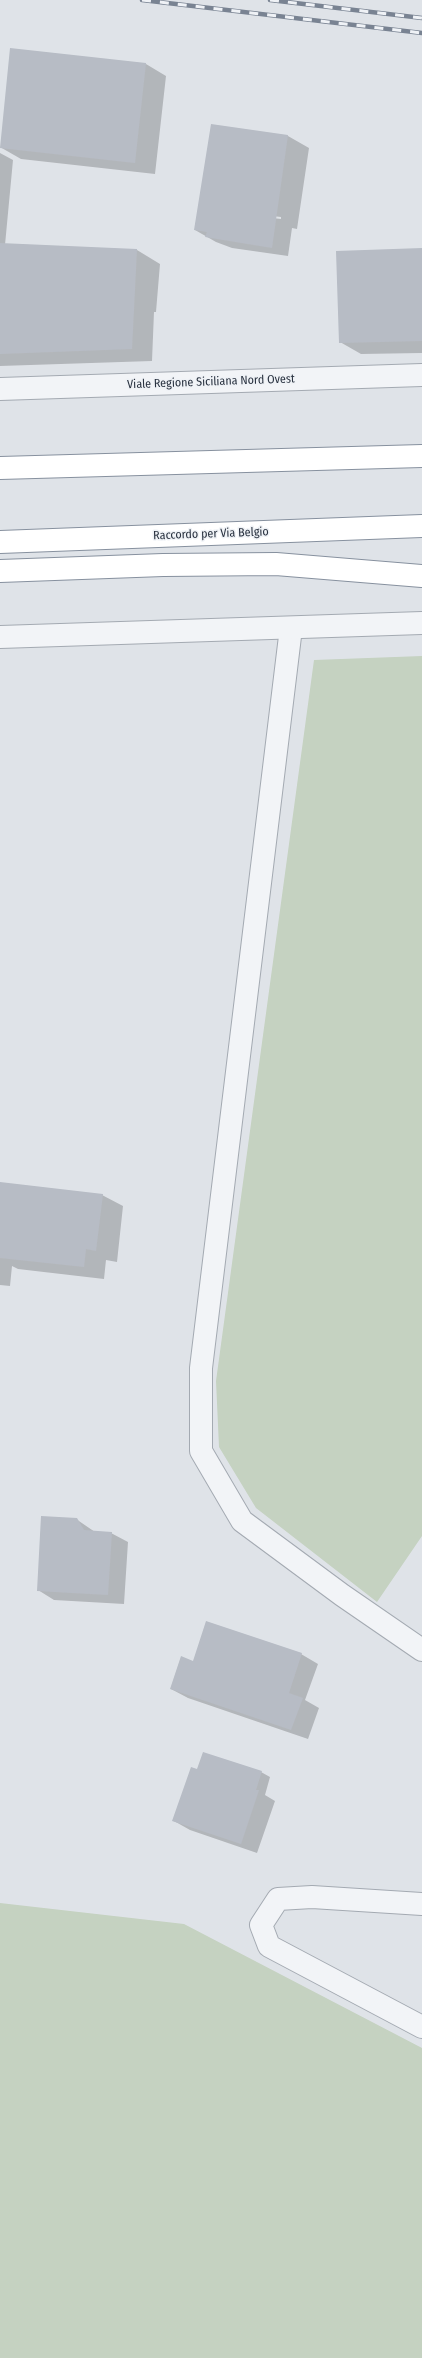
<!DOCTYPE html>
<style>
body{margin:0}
canvas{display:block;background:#dfe3e8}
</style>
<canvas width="422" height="2358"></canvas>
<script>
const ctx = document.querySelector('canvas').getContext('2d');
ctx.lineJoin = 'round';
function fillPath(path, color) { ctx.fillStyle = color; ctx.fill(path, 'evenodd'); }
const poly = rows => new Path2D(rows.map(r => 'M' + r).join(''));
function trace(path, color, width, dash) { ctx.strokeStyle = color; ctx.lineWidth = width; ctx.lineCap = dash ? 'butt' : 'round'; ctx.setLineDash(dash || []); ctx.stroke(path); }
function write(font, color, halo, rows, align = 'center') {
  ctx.font = font + ' "Fira Sans Condensed",sans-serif'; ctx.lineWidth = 3; ctx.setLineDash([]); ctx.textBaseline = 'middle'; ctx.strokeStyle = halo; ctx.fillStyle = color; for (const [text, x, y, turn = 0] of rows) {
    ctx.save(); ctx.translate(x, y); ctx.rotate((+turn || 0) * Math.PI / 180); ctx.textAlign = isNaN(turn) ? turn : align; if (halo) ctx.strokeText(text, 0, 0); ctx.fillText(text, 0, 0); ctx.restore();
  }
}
fillPath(poly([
 [422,656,422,1536,377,1602,256,1508,219,1447,216,1381,314,660],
 [0,1903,184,1924,422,2048,422,2358,0,2358]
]), '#c5d2c1');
fillPath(poly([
 [146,64,166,76,155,174,21,159,0,147],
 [212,125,288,136,309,148,297,229,292,228,288,256,232,248,216,242,195,230],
 [237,212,281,217,281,219,237,214],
 [0,153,13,160,5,245,137,250,160,264,156,312,154,312,152,361,0,366],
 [422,249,422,353,361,354,340,342],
 [0,1183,102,1195,123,1206,117,1262,106,1260,104,1279,18,1269,12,1266,10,1286,0,1285],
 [76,1519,95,1532,111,1533,128,1542,124,1604,54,1600,38,1590],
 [301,1654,318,1664,305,1700,319,1708,308,1739,188,1698,171,1689,194,1662],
 [198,1770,261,1772,270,1777,265,1795,275,1801,257,1853,190,1830,174,1821]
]), '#0003');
fillPath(poly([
 [10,48,146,63,135,163,0,148],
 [211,124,288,135,272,248,205,237,207,232,194,230],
 [0,243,137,249,132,349,0,354],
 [422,248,422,341,339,343,336,251],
 [0,1182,103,1194,96,1251,86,1249,84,1267,0,1258],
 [41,1516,77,1518,84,1530,112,1532,108,1595,37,1591],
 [206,1621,302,1653,289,1693,303,1698,291,1730,170,1689,181,1656,193,1661],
 [203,1752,262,1771,256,1790,259,1790,241,1844,172,1821,191,1767,197,1769]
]), '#b7bcc5');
const minor = poly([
 [291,628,201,1368,201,1451,242,1521,342,1595,422,1650],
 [422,1904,312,1897,278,1899,261,1925,269,1946,422,2027]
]);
const tertiary = poly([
 [0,389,422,375],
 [0,637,422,623]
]);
const motorway = poly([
 [0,468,422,456],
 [0,542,422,526],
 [0,571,163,565,276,564,422,576]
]);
trace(minor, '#a4aab2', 24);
trace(tertiary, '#a4aab2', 24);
trace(motorway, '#87919f', 24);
trace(minor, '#f2f4f7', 22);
trace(tertiary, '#f2f4f7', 22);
trace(motorway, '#fff', 22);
const rail = poly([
 [142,0,422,33],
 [270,0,422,18]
]);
trace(rail, '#798392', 4.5);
trace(rail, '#eff2f6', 3, [9]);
write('12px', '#28313f', '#eff2f6', [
 ["Viale Regione Siciliana Nord Ovest",211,382,-2],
 ["Raccordo per Via Belgio",211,534,-2]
]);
</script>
